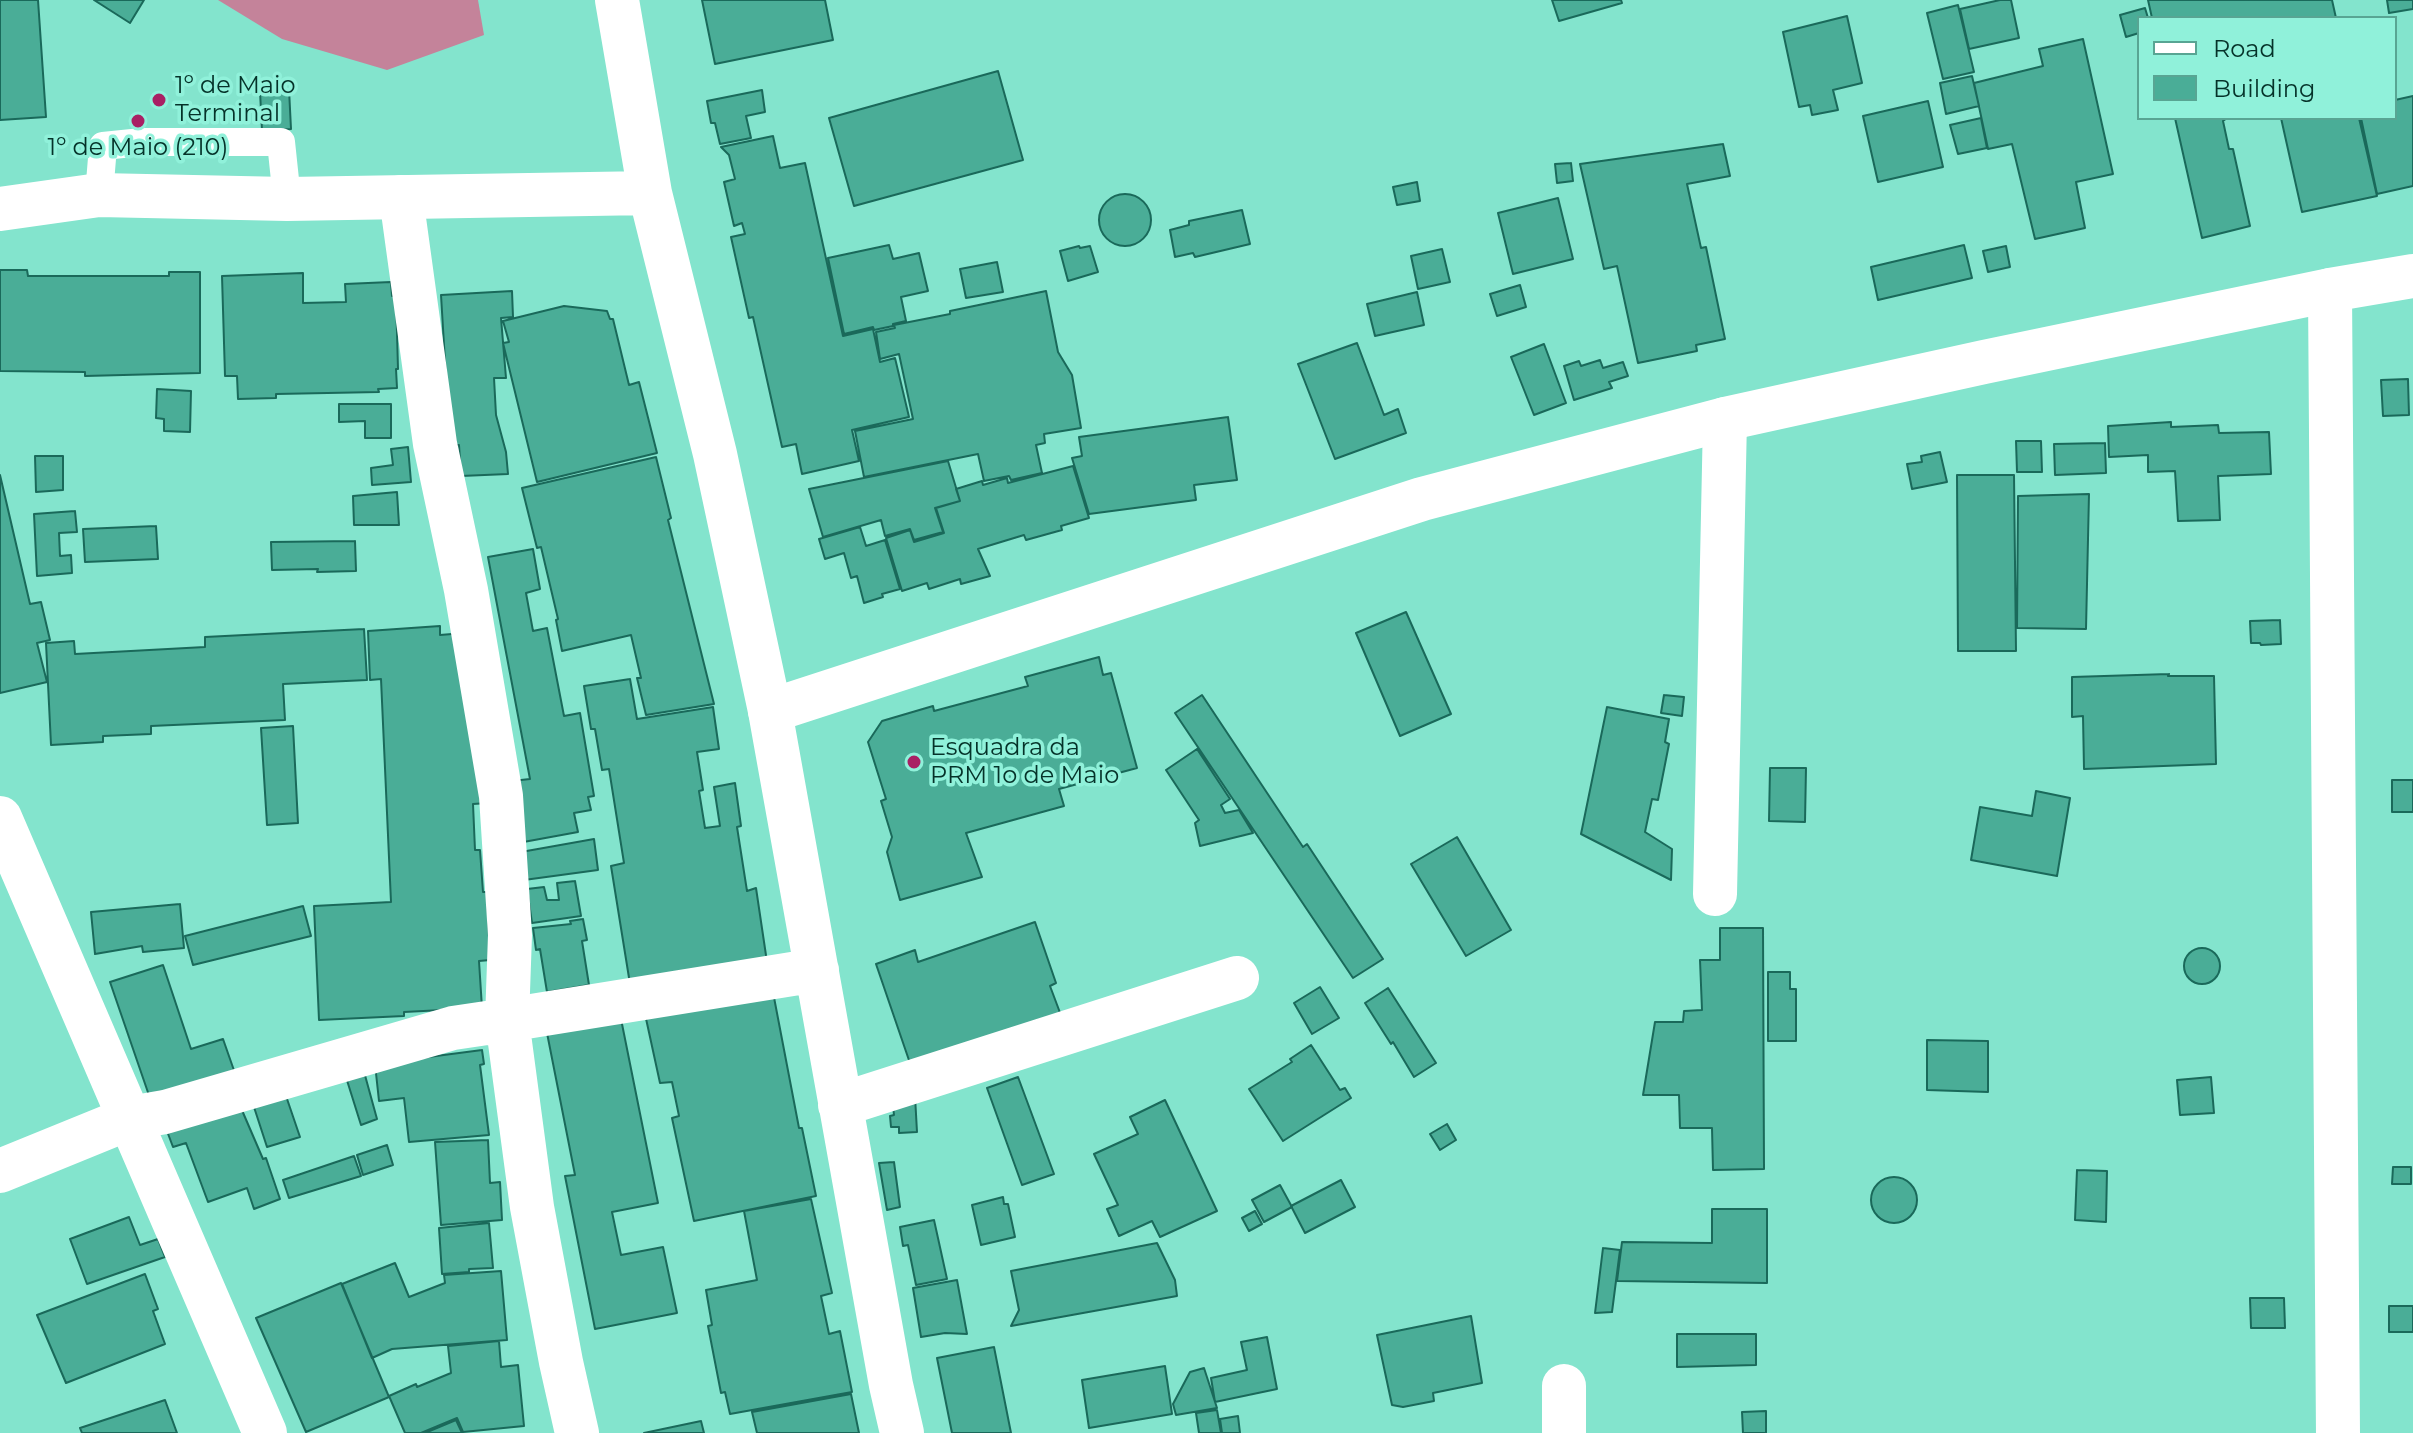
<!DOCTYPE html>
<meta charset="utf-8">
<style>
body{margin:0}
#map{position:relative;width:2413px;height:1433px;overflow:hidden;background:#83e4cd;font-family:Montserrat,sans-serif}
canvas{display:block}
.legend{position:absolute;left:2137px;top:16px;width:260px;height:104px;box-sizing:border-box;background:#90f1da;border:2px solid #58a593;margin:0;padding:10px 14px;list-style:none;font-size:24px;color:#053229}
.legend li{display:flex;align-items:center;gap:16px;height:40px}
.legend b{width:40px;border:2px solid #58a593}
</style>
<div id="map">
<canvas width="2413" height="1433"></canvas>
<ul class="legend">
<li><b style="height:10px;background:#fff"></b>Road</li>
<li><b style="height:22px;background:#4aad97"></b>Building</li>
</ul>
</div>
<script>
const ctx = document.querySelector('canvas').getContext('2d');
ctx.lineJoin = 'round';
function fillPath(path, color) { ctx.fillStyle = color; ctx.fill(path, 'evenodd'); }
const poly = rows => new Path2D(rows.map(r => 'M' + r).join(''));
function trace(path, color, width, dash) { ctx.strokeStyle = color; ctx.lineWidth = width; ctx.lineCap = dash ? 'butt' : 'round'; ctx.setLineDash(dash || []); ctx.stroke(path); }
function write(font, color, halo, rows, align = 'center') {
  ctx.font = font + ' Montserrat,sans-serif'; ctx.lineWidth = 7; ctx.setLineDash([]); ctx.textBaseline = 'middle'; ctx.strokeStyle = halo; ctx.fillStyle = color; for (const [text, x, y, turn = 0] of rows) {
    ctx.save(); ctx.translate(x, y); ctx.rotate((+turn || 0) * Math.PI / 180); ctx.textAlign = isNaN(turn) ? turn : align; if (halo) ctx.strokeText(text, 0, 0); ctx.fillText(text, 0, 0); ctx.restore();
  }
}
fillPath(poly([
 [218,0,478,0,484,35,387,70,282,39]
]), '#c4839a');
const building = poly([
 [0,0,38,0,46,117,0,120,0,0],
 [94,0,144,0,130,23,94,0],
 [702,0,825,0,833,40,715,64,702,0],
 [1552,0,1621,0,1622,3,1559,21,1552,0],
 [2000,0,2011,0,2019,38,1969,49,1960,9,2000,0],
 [2148,0,2332,0,2336,18,2152,18,2148,0],
 [2387,0,2413,0,2413,9,2389,13,2387,0],
 [1958,5,1974,72,1943,79,1927,13,1958,5],
 [2145,8,2148,18,2139,18,2139,33,2126,37,2120,15,2145,8],
 [1847,16,1862,83,1833,90,1838,110,1812,115,1810,105,1799,107,1783,32,1847,16],
 [2083,39,2113,174,2076,182,2085,228,2035,239,2012,144,1988,149,1974,83,2043,66,2039,49,2083,39],
 [998,71,1023,160,854,206,829,118,998,71],
 [1972,76,1979,106,1946,114,1940,83,1972,76],
 [289,89,291,129,262,131,260,91,289,89],
 [762,90,765,112,746,116,751,138,720,144,715,123,711,123,707,101,762,90],
 [2413,96,2413,186,2377,194,2361,118,2395,118,2395,100,2413,96],
 [1928,101,1943,167,1878,182,1863,116,1928,101],
 [1981,118,1987,148,1958,154,1950,125,1981,118],
 [2175,118,2227,118,2223,121,2229,149,2233,149,2250,226,2202,238,2175,118],
 [2281,118,2359,118,2377,196,2302,212,2281,118],
 [773,136,780,168,805,163,843,336,873,329,880,362,895,358,909,417,852,430,859,461,802,474,796,444,782,447,753,317,749,318,731,237,745,234,742,223,734,226,724,182,735,179,729,155,721,147,773,136],
 [1723,144,1730,176,1687,184,1701,248,1706,247,1725,339,1696,345,1697,351,1638,363,1617,266,1604,269,1580,164,1723,144],
 [1571,163,1573,181,1557,183,1555,164,1571,163],
 [1417,182,1420,201,1397,205,1393,187,1417,182],
 '1099 220a26 26 0 1 1 52 0a26 26 0 1 1-52 0Z',
 [1558,198,1573,259,1513,274,1498,213,1558,198],
 [1242,210,1250,244,1195,257,1193,253,1175,257,1170,230,1189,225,1189,221,1242,210],
 [889,245,893,259,919,253,928,291,901,297,906,321,893,324,893,326,874,330,873,327,844,334,828,258,889,245],
 [1964,245,1972,278,1878,300,1871,267,1964,245],
 [1079,246,1080,248,1090,246,1098,272,1068,281,1060,251,1079,246],
 [2006,246,2010,267,1988,272,1983,251,2006,246],
 [1442,249,1450,282,1418,289,1411,256,1442,249],
 [997,262,1003,292,966,298,960,269,997,262],
 [0,270,27,270,28,276,169,276,169,272,200,272,200,373,85,376,85,372,0,371,0,270],
 [303,273,303,303,346,302,345,284,391,282,392,296,396,296,398,369,396,369,397,388,378,389,379,392,276,394,276,398,238,399,237,376,225,376,222,276,303,273],
 [1520,285,1526,307,1497,316,1490,294,1520,285],
 [512,291,513,317,501,318,506,378,494,378,496,415,506,452,508,474,461,476,459,445,450,445,441,295,512,291],
 [1046,291,1058,352,1072,375,1081,428,1044,434,1045,443,1036,445,1042,473,1011,480,1009,476,984,481,978,454,864,477,855,431,913,419,899,354,880,359,876,332,895,328,894,325,950,314,950,311,1046,291],
 [1417,292,1424,325,1375,336,1367,304,1417,292],
 [564,306,607,311,610,319,613,319,629,385,639,382,657,453,537,482,503,343,509,342,503,321,564,306],
 [1357,343,1384,415,1398,409,1406,433,1335,459,1298,364,1357,343],
 [1544,344,1566,403,1534,415,1511,357,1544,344],
 [1600,360,1603,368,1623,362,1628,376,1609,382,1612,388,1574,400,1564,366,1579,361,1581,366,1600,360],
 [2408,379,2409,415,2383,416,2381,380,2408,379],
 [157,389,191,391,190,432,164,431,164,419,156,418,157,389],
 [339,404,391,404,391,438,365,438,365,421,339,422,339,404],
 [1228,417,1237,480,1194,485,1196,500,1089,514,1072,458,1082,456,1079,437,1228,417],
 [2171,422,2171,427,2218,425,2219,433,2269,432,2271,474,2218,476,2220,520,2178,521,2175,471,2148,472,2148,455,2109,457,2108,426,2171,422],
 [2016,441,2041,441,2042,472,2017,472,2016,441],
 [2105,443,2106,473,2055,475,2054,444,2105,443],
 [408,447,411,482,372,485,371,468,393,465,391,449,408,447],
 [1940,452,1947,482,1912,489,1907,464,1922,462,1921,456,1940,452],
 [35,456,63,456,63,490,36,492,35,456],
 [656,457,671,518,668,520,714,704,646,715,637,678,641,678,631,635,562,651,556,620,558,619,541,547,537,548,522,488,656,457],
 [948,461,960,501,935,508,943,532,914,540,910,529,885,536,881,520,823,537,809,489,948,461],
 [1073,466,1089,518,1061,526,1062,530,1026,540,1024,535,978,549,990,576,961,584,960,579,929,589,927,583,902,591,886,538,910,530,914,542,944,533,936,508,960,501,956,489,982,481,983,485,1007,478,1008,483,1073,466],
 [0,475,30,604,41,602,50,640,37,643,47,682,0,693,0,475],
 [1957,475,2014,475,2016,651,1958,651,1957,475],
 [397,492,399,525,354,525,353,496,397,492],
 [2089,494,2086,629,2017,628,2018,496,2089,494],
 [75,511,77,532,59,533,60,556,71,555,72,573,37,576,34,514,75,511],
 [156,526,158,559,85,562,83,529,156,526],
 [860,527,866,546,885,540,900,589,882,594,883,597,864,603,857,576,851,578,844,553,825,559,819,539,860,527],
 [355,541,356,571,317,572,318,569,272,570,271,542,355,541],
 [533,549,540,589,526,593,533,631,547,628,564,716,580,713,594,796,588,797,591,810,574,813,578,832,518,843,512,781,530,779,488,557,533,549],
 [1406,612,1451,714,1400,736,1356,633,1406,612],
 [2280,620,2281,644,2261,645,2260,643,2251,643,2250,621,2280,620],
 [440,626,440,635,464,633,488,803,473,804,475,850,480,850,483,892,487,892,490,960,479,961,482,1008,404,1012,404,1016,319,1020,314,906,391,902,381,679,370,680,368,631,440,626],
 [364,629,367,680,283,684,285,720,151,726,151,734,103,736,103,742,51,745,46,643,74,641,75,654,205,647,205,637,364,629],
 [1099,657,1103,675,1111,673,1137,768,1059,789,1064,806,966,833,982,877,900,900,887,852,892,837,881,801,886,799,868,742,882,721,933,706,934,711,1028,686,1025,677,1099,657],
 [2169,674,2168,676,2214,676,2216,764,2084,769,2083,716,2072,717,2072,677,2169,674],
 [630,679,637,719,713,707,719,749,697,752,703,790,699,791,705,828,720,826,714,787,735,783,741,826,737,827,747,891,756,888,767,962,630,984,611,866,624,863,609,769,602,770,595,729,591,729,584,686,630,679],
 [1202,695,1303,847,1307,844,1383,959,1353,978,1175,713,1202,695],
 [1664,695,1684,697,1682,716,1661,713,1664,695],
 [1607,707,1669,719,1665,742,1669,744,1658,800,1652,799,1645,832,1672,849,1671,880,1581,834,1607,707],
 [293,726,298,823,267,825,261,728,293,726],
 [1197,749,1230,799,1221,805,1225,813,1239,810,1253,833,1200,846,1195,823,1199,820,1166,770,1197,749],
 [1770,768,1806,768,1805,822,1769,821,1770,768],
 [2392,780,2413,780,2413,812,2392,812,2392,780],
 [2036,791,2070,798,2057,876,1971,860,1980,807,2032,816,2036,791],
 [1457,837,1511,930,1466,956,1411,864,1457,837],
 [594,839,598,870,524,880,521,852,594,839],
 [575,881,581,916,532,923,527,889,544,887,547,900,559,900,557,883,575,881],
 [180,904,184,948,143,952,142,946,95,954,91,912,180,904],
 [303,906,311,936,193,965,185,936,303,906],
 [583,919,587,940,582,941,589,985,547,992,540,949,536,950,533,928,571,924,570,921,583,919],
 [1035,922,1056,983,1050,986,1062,1018,912,1069,876,964,915,950,918,962,1035,922],
 [1720,928,1763,928,1764,1169,1713,1170,1712,1128,1680,1128,1679,1095,1643,1095,1655,1022,1683,1022,1684,1011,1702,1010,1700,960,1720,960,1720,928],
 '2184 966a18 18 0 1 1 36 0a18 18 0 1 1-36 0Z',
 [163,965,191,1049,223,1039,237,1079,153,1107,110,982,163,965],
 [1768,972,1790,972,1790,989,1796,989,1796,1041,1768,1041,1768,972],
 [772,987,799,1128,802,1128,816,1196,694,1221,672,1118,679,1116,672,1082,660,1083,645,1014,772,987],
 [1320,987,1339,1018,1312,1034,1294,1003,1320,987],
 [1388,988,1436,1063,1414,1077,1393,1042,1391,1044,1365,1003,1388,988],
 [621,1019,658,1203,612,1212,621,1255,663,1247,677,1313,595,1329,565,1176,575,1175,547,1033,621,1019],
 [1927,1040,1988,1041,1988,1092,1927,1090,1927,1040],
 [1311,1045,1340,1090,1345,1088,1351,1098,1283,1141,1249,1089,1292,1062,1290,1059,1311,1045],
 [482,1050,484,1064,480,1065,489,1135,409,1142,404,1098,379,1101,375,1064,482,1050],
 [363,1068,377,1119,361,1125,345,1074,363,1068],
 [1018,1077,1054,1174,1022,1185,987,1088,1018,1077],
 [2211,1077,2214,1113,2180,1115,2177,1080,2211,1077],
 [285,1093,300,1137,267,1147,253,1104,285,1093],
 [915,1096,917,1132,899,1133,899,1127,891,1127,890,1116,894,1115,892,1098,915,1096],
 [1165,1100,1217,1211,1160,1237,1152,1221,1119,1236,1107,1209,1118,1205,1094,1154,1138,1134,1130,1117,1165,1100],
 [238,1101,263,1159,266,1158,280,1199,254,1209,247,1188,208,1202,186,1143,173,1147,164,1123,238,1101],
 [1447,1124,1456,1140,1440,1150,1430,1134,1447,1124],
 [488,1140,490,1183,500,1182,502,1220,441,1225,435,1142,488,1140],
 [387,1145,393,1165,363,1175,357,1155,387,1145],
 [354,1156,361,1176,289,1198,283,1180,354,1156],
 [894,1162,900,1207,887,1210,879,1163,894,1162],
 [2393,1167,2411,1167,2411,1184,2392,1184,2393,1167],
 [2077,1170,2107,1171,2106,1222,2075,1220,2077,1170],
 '1871 1200a23 23 0 1 1 46 0a23 23 0 1 1-46 0Z',
 [1341,1180,1355,1207,1305,1233,1291,1206,1341,1180],
 [1280,1185,1292,1207,1264,1222,1252,1200,1280,1185],
 [1003,1197,1004,1204,1008,1204,1015,1237,981,1245,972,1205,1003,1197],
 [811,1199,832,1293,821,1296,829,1334,840,1331,852,1392,730,1414,725,1392,721,1393,708,1326,712,1325,706,1290,757,1280,744,1211,811,1199],
 [1712,1209,1767,1209,1767,1283,1617,1281,1622,1242,1712,1243,1712,1209],
 [1255,1211,1262,1224,1249,1231,1242,1218,1255,1211],
 [129,1217,140,1245,158,1239,165,1257,87,1284,70,1239,129,1217],
 [934,1220,947,1279,916,1285,908,1245,903,1246,900,1227,934,1220],
 [489,1223,493,1268,469,1269,469,1272,442,1274,439,1228,489,1223],
 [1157,1243,1175,1280,1177,1296,1011,1326,1019,1310,1011,1271,1157,1243],
 [1603,1248,1620,1250,1612,1312,1595,1313,1603,1248],
 [395,1263,409,1297,445,1283,444,1275,501,1271,507,1340,392,1349,372,1358,342,1284,395,1263],
 [145,1274,158,1309,153,1311,165,1344,66,1383,37,1315,145,1274],
 [957,1280,967,1334,945,1333,921,1337,913,1288,957,1280],
 [341,1283,389,1397,306,1432,256,1318,341,1283],
 [2250,1298,2284,1298,2285,1328,2251,1328,2250,1298],
 [2389,1306,2413,1306,2413,1332,2389,1332,2389,1306],
 [1471,1316,1482,1383,1433,1393,1434,1401,1403,1407,1392,1405,1377,1335,1471,1316],
 [1677,1334,1756,1334,1756,1365,1677,1367,1677,1334],
 [1267,1337,1277,1389,1215,1402,1211,1378,1247,1370,1241,1342,1267,1337],
 [499,1341,501,1367,518,1365,524,1426,463,1432,457,1418,421,1433,405,1433,389,1396,416,1384,417,1387,451,1373,448,1346,499,1341],
 [994,1347,1011,1433,952,1433,937,1358,994,1347],
 [1165,1366,1172,1414,1089,1428,1082,1380,1165,1366],
 [1204,1368,1217,1408,1176,1415,1173,1404,1190,1372,1204,1368],
 [851,1394,859,1433,757,1433,752,1412,851,1394],
 [165,1400,177,1433,82,1433,80,1428,165,1400],
 [1217,1410,1221,1433,1199,1433,1196,1413,1217,1410],
 [1766,1411,1766,1433,1743,1433,1742,1412,1766,1411],
 [1238,1416,1240,1433,1222,1433,1220,1419,1238,1416],
 [456,1420,462,1433,425,1433,456,1420],
 [701,1421,704,1433,644,1433,701,1421]
]);
fillPath(building, '#4aad97');
trace(building, '#1a695a', 2);
trace(poly([
 [99,195,103,146,142,142,281,142,287,199]
]), '#fff', 28);
trace(poly([
 [401,197,435,444,466,590,501,796,510,935,507,1020,817,970],
 [2330,290,2338,1433],
 [770,711,891,1385,902,1433],
 [0,818,265,1433],
 [1715,894,1725,419],
 [840,1105,1237,978],
 [0,1171,130,1118,165,1112,453,1028,507,1020,532,1207,561,1362,577,1433],
 [1564,1386,1564,1433]
]), '#fff', 44);
trace(poly([
 [617,0,650,193,715,454,770,711,1422,499,1725,419,1984,362,2330,290,2413,276],
 [0,209,99,195,287,199,650,193]
]), '#fff', 44);
for (const [x, y, r, color] of [
 [159,100,8,"#a92064"],
 [138,121,8,"#a92064"],
 [914,762,8,"#a92064"]
]) { const dot = new Path2D(); dot.arc(x, y, r, 0, 2 * Math.PI); ctx.fillStyle = color; ctx.fill(dot); trace(dot, '#90f1da', 3); }
write('24px', '#053229', '#90f1da', [
 ["1º de Maio",175,86],
 ["Terminal",175,114],
 ["1º de Maio (210)",138,148,"center"],
 ["Esquadra da",930,748],
 ["PRM 1o de Maio",930,776]
], 'left');
</script>
